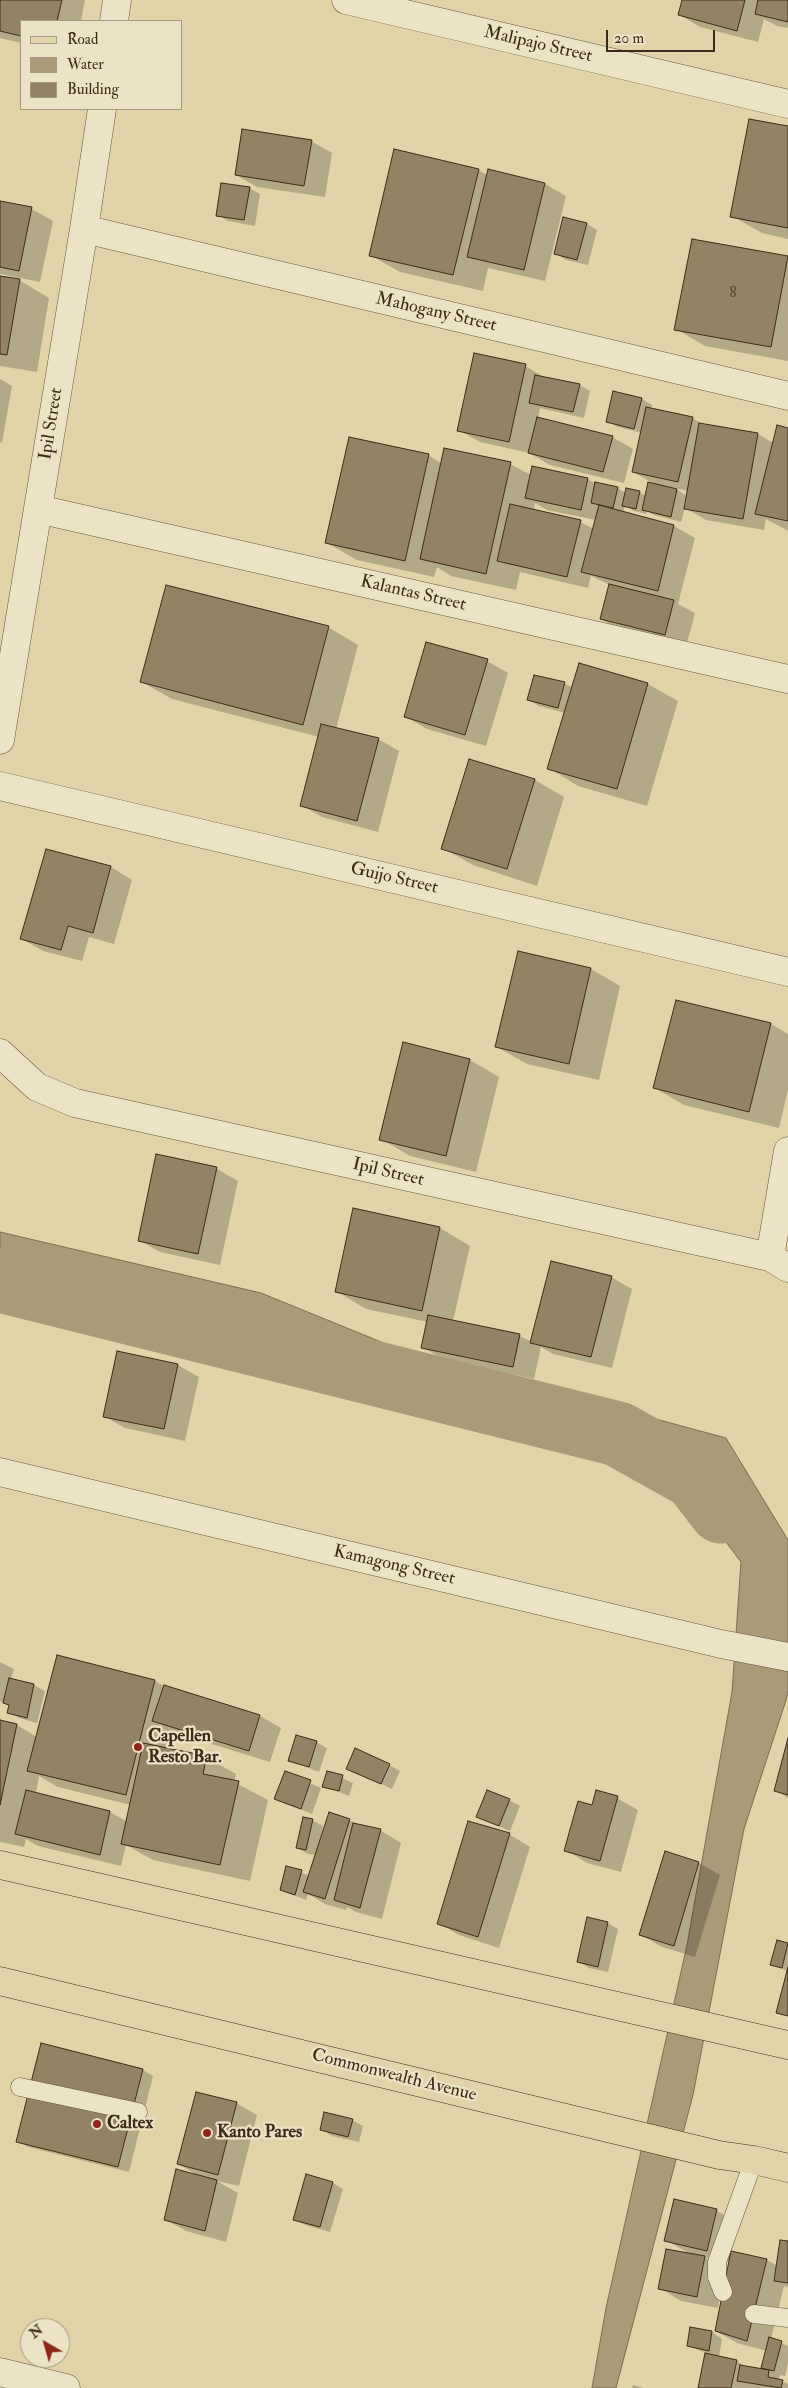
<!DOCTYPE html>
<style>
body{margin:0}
#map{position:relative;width:788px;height:2388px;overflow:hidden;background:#e2d4a8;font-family:"IM FELL Double Pica",serif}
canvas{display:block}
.legend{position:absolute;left:20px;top:20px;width:162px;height:90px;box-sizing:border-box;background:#ece3c6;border:1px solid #a69981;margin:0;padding:6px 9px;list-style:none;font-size:15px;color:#3e2a19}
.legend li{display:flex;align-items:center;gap:10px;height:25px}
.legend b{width:25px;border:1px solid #a69981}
.north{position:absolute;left:20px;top:2318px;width:50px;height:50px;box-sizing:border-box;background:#ece3c6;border:1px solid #a69981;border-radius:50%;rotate:322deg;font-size:14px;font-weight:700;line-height:20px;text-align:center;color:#3e2a19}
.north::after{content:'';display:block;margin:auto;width:18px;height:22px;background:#8f2418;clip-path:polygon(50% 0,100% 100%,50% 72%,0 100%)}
.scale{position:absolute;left:606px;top:30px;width:109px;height:22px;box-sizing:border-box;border:2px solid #3e2a19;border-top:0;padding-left:6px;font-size:15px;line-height:18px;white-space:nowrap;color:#3e2a19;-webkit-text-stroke:4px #ece3c6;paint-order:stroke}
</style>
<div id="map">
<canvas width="788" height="2388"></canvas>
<ul class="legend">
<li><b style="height:6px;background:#e2d4a8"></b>Road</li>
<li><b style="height:14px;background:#aa9a77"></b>Water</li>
<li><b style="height:14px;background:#938263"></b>Building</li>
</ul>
<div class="north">N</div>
<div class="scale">20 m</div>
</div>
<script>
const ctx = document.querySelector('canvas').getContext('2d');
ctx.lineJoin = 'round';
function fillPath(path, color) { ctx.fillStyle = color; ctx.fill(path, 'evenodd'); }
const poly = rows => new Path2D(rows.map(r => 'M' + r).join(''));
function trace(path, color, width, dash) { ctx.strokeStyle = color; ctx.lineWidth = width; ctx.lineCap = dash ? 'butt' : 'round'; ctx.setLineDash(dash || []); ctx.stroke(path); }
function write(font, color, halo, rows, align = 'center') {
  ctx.font = font + ' "IM FELL Double Pica",serif'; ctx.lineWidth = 4.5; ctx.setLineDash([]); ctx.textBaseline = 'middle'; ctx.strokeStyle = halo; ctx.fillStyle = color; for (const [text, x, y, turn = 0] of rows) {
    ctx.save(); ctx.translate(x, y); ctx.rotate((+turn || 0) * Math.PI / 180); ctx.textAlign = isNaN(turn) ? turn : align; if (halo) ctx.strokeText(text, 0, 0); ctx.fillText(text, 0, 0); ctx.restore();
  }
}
const water = poly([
 [0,1232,261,1293,401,1350,726,1438,788,1540,788,1694,744,1829,693,2095,616,2388,592,2388,606,2308,687,1945,732,1692,741,1562,667,1463,604,1423,0,1283,0,1232]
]);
fillPath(water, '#aa9a77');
trace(water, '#7f6d51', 1);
fillPath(poly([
 [0,0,85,0,81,21,21,21,21,43,0,38],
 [684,0,788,0,788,28,777,26,764,19,758,42,700,27,680,15],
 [788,127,788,239,762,233,732,216],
 [311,141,332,153,325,197,257,187,236,175],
 [478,170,487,175,545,184,566,196,545,281,488,268,483,291,400,272,370,255],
 [249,188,260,194,255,226,228,221,218,215],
 [0,202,32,209,53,221,40,282,0,274],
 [587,224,597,230,588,265,566,260,555,253],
 [693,240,788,258,788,361,705,346,676,329],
 [0,277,19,280,49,298,37,372,0,366],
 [525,366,546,378,579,385,590,391,584,418,540,408,538,418,612,437,633,449,624,483,550,465,529,453,480,442,459,430],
 [0,379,12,386,2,443,0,442],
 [614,392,642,399,652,405,651,409,692,418,704,425,758,434,773,443,788,429,788,531,766,519,764,530,706,520,685,508,681,522,654,515,647,511,646,514,634,511,625,506,623,513,674,526,695,538,678,604,695,613,686,647,622,631,601,619,610,585,591,576,588,588,520,572,516,590,451,576,437,567,434,577,357,560,327,543,428,455,442,464,510,464,531,475,587,479,596,484,617,488,626,493,639,492,646,496,655,484,633,472,642,433,618,427,607,421],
 [675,488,688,491,687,496],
 [535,503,547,510,596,520,594,529,580,522,534,511],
 [328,627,358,645,336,729,378,739,399,751,378,832,322,817,301,805,319,737,172,699,142,682],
 [487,661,508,673,486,746,427,729,406,717],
 [580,665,648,684,678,701,647,806,578,786,549,768,565,713,539,706,529,700,564,683,573,688],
 [470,760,535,780,564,797,537,886,473,865,443,848],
 [47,850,111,867,132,880,114,944,89,937,82,961,43,951,22,939],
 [591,969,620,986,599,1080,527,1064,497,1047],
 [771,1024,788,1034,788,1090,779,1128,684,1105,655,1088],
 [470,1060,499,1077,476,1172,410,1156,381,1139],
 [157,1156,217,1169,238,1181,220,1265,160,1252,139,1240],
 [354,1210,440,1228,470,1246,453,1321,520,1336,532,1342,611,1277,632,1289,612,1368,553,1354,541,1347,534,1379,443,1359,422,1347,428,1322,366,1309,336,1291],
 [178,1365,199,1377,185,1441,125,1428,104,1416],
 [58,1657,155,1681,164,1686,260,1716,281,1728,270,1762,176,1733,172,1750,206,1757,236,1774,234,1782,268,1800,250,1881,153,1860,126,1845,121,1866,38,1846,26,1839,24,1847,0,1842,0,1722,17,1725,37,1737],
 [39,1776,58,1787,131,1805,128,1822,110,1812,36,1794],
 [0,1662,14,1669,11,1679,34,1685,45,1691,37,1723,19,1718,9,1712,10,1706,0,1701],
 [316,1742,327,1748,319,1772,289,1760],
 [788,1743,788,1798,775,1790],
 [389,1765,400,1771,392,1789,347,1768],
 [285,1772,321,1788,312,1814,276,1799],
 [328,1772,353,1783,349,1796,324,1786],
 [617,1798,638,1810,621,1872,587,1863,566,1850,593,1806],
 [509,1800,520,1806,510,1831,478,1817],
 [312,1820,323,1826,321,1836,323,1836,349,1820,357,1825,380,1830,401,1843,382,1919,356,1912,347,1907,346,1910,325,1904,308,1894,306,1900,281,1890,287,1867,310,1876,316,1855,308,1854,297,1848],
 [509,1834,530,1847,499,1948,459,1935,438,1923],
 [666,1853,699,1863,720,1875,695,1957,662,1947,641,1935],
 [607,1923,618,1929,608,1972,589,1968,578,1961],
 [778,1941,788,1944,788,1972,772,1964],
 [143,2070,153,2076,129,2172,28,2147,18,2141],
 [236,2103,257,2115,239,2186,217,2181,238,2193,226,2242,186,2231,165,2219,199,2176,178,2164],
 [352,2120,363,2126,359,2142,332,2136,321,2129],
 [333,2183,343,2189,330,2232,305,2225,295,2219],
 [675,2201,717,2211,738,2223,731,2252,767,2260,778,2266,788,2242,788,2287,784,2286,771,2339,788,2346,788,2363,785,2376,780,2375,779,2380,788,2384,788,2388,699,2388,707,2353,688,2346,712,2332,722,2339,719,2357,736,2361,747,2367,762,2370,767,2351,737,2343,716,2331,730,2262,704,2257,725,2269,718,2308,681,2301,660,2288,690,2254,666,2240],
 [633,2385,643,2388,632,2388]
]), '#0003');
trace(poly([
 [0,1280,618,1434,695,1477,721,1511]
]), '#aa9a77', 65);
const building = poly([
 [0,0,62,0,57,21,21,21,21,36,0,31,0,0],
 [682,0,745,0,737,31,678,15,682,0],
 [758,0,788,0,788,22,755,14,758,0],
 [749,119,788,126,788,228,730,217,749,119],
 [242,129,312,140,304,186,235,175,242,129],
 [394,149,479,169,453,275,369,256,394,149],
 [488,169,545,183,524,270,467,257,488,169],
 [221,183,250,187,244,220,216,216,221,183],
 [0,201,32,207,19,271,0,267,0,201],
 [563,217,587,223,577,260,554,254,563,217],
 [692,239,788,256,771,347,674,330,692,239],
 [0,276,20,279,7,355,0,354,0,276],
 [474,353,526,364,509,442,457,431,474,353],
 [535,375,580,384,573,412,529,403,535,375],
 [613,391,642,398,634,429,606,422,613,391],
 [646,407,693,417,678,482,632,472,646,407],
 [537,417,613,436,603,472,528,453,537,417],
 [699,423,758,433,743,519,684,509,699,423],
 [777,425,788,428,788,521,755,514,777,425],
 [349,437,429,454,405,561,325,543,349,437],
 [444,448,511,462,486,574,420,559,444,448],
 [532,466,588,478,581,510,525,498,532,466],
 [595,482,618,487,613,508,591,503,595,482],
 [648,482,677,489,671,517,642,510,648,482],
 [626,488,640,491,636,509,622,506,626,488],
 [510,504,581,520,567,577,497,561,510,504],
 [599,505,674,525,658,591,581,572,599,505],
 [609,584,674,600,665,635,600,619,609,584],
 [166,585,329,626,303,725,140,682,166,585],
 [426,642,488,659,465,735,404,717,426,642],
 [579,663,648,683,617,789,547,769,579,663],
 [534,675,565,682,558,708,527,700,534,675],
 [321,724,379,738,357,821,300,806,321,724],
 [469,759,535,779,507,869,441,849,469,759],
 [46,849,111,866,93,933,68,926,61,950,20,939,46,849],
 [518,951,591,968,569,1064,495,1047,518,951],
 [676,1000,771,1023,749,1112,653,1088,676,1000],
 [403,1042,470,1059,446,1156,379,1140,403,1042],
 [156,1154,217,1167,198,1254,138,1241,156,1154],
 [353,1208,440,1227,422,1311,335,1292,353,1208],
 [551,1261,612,1276,591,1357,530,1343,551,1261],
 [428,1315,520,1334,513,1367,421,1348,428,1315],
 [117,1351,178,1364,164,1429,103,1417,117,1351],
 [57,1655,155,1680,126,1795,27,1771,57,1655],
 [9,1678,34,1684,27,1718,7,1713,9,1705,3,1703,9,1678],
 [164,1685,260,1715,249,1751,152,1721,164,1685],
 [0,1720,17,1724,0,1805,0,1720],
 [296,1735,317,1741,309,1767,288,1761,296,1735],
 [788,1738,788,1795,774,1791,788,1738],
 [143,1743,207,1756,203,1774,239,1781,220,1865,121,1844,143,1743],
 [355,1748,390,1764,381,1784,346,1769,355,1748],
 [285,1771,311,1780,301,1809,274,1799,285,1771],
 [327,1771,343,1775,339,1791,322,1787,327,1771],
 [26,1790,110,1811,100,1855,15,1834,26,1790],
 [487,1790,510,1799,499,1826,476,1817,487,1790],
 [596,1790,618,1796,600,1861,564,1851,578,1801,592,1805,596,1790],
 [329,1812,350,1819,325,1899,303,1892,329,1812],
 [303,1817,313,1819,306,1850,296,1848,303,1817],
 [468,1821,510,1833,478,1937,437,1924,468,1821],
 [353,1823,381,1829,360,1908,334,1900,353,1823],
 [665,1851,699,1862,674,1946,639,1935,665,1851],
 [286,1866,302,1870,295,1895,280,1890,286,1866],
 [587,1917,608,1922,598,1967,577,1962,587,1917],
 [777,1940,788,1943,782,1968,770,1965,777,1940],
 [788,1967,788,2016,776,2013,788,1967],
 [41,2043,143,2069,118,2167,16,2142,41,2043],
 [196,2092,237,2102,218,2175,177,2164,196,2092],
 [324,2112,353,2119,348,2137,320,2130,324,2112],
 [176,2169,217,2180,205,2231,164,2220,176,2169],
 [306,2174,333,2182,320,2227,293,2220,306,2174],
 [674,2199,717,2209,707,2251,664,2241,674,2199],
 [780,2240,788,2241,788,2283,774,2281,780,2240],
 [666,2249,705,2256,697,2297,658,2289,666,2249],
 [731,2251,767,2259,747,2341,715,2331,731,2251],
 [690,2327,712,2331,709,2351,687,2346,690,2327],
 [769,2337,782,2341,774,2371,761,2368,769,2337],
 [705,2353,737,2360,731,2388,698,2388,705,2353],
 [740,2365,769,2370,768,2377,783,2380,781,2388,737,2381,740,2365]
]);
fillPath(building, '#938263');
trace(building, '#3e2a19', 1);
const lane = poly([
 [20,2087,138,2112],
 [723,2292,717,2277,717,2262,754,2160],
 [754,2314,788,2318]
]);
const street = poly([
 [346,0,788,104],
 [114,21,117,0],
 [84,229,788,396],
 [38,509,788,679],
 [0,740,84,229,102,109],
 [0,786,788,972],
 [0,1053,37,1087,75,1103,770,1257,788,1268],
 [770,1257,788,1151],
 [0,1472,721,1644,788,1657],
 [0,2372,66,2388]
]);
const primary = poly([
 [0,1865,788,2045],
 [0,1981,719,2155,754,2160,788,2168]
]);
trace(lane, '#67543d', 19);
trace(street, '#67543d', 29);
trace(primary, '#3e2a19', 29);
trace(lane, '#ece3c6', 18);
trace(street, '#ece3c6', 28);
trace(primary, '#e2d4a8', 28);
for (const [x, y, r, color] of [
 [138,1747,5,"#8f2418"],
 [97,2124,5,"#8f2418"],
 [207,2133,5,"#8f2418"]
]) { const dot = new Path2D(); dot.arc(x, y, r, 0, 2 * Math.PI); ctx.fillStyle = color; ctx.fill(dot); trace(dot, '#ece3c6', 2); }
write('15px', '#53402c', null, [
 ["8",733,294]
]);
write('18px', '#3e2a19', '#ece3c6', [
 ["Malipajo Street",538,45,13],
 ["Mahogany Street",436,313,13],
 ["Ipil Street",52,424,-81],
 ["Kalantas Street",413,594,13],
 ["Guijo Street",394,879,13],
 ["Ipil Street",388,1173,13],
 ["Kamagong Street",394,1566,13],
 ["Commonwealth Avenue",394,2076,14]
]);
write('bold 18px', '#3e2a19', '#ece3c6', [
 ["Capellen",148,1737],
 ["Resto Bar.",148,1758],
 ["Caltex",107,2124],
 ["Kanto Pares",217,2133]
], 'left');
</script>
